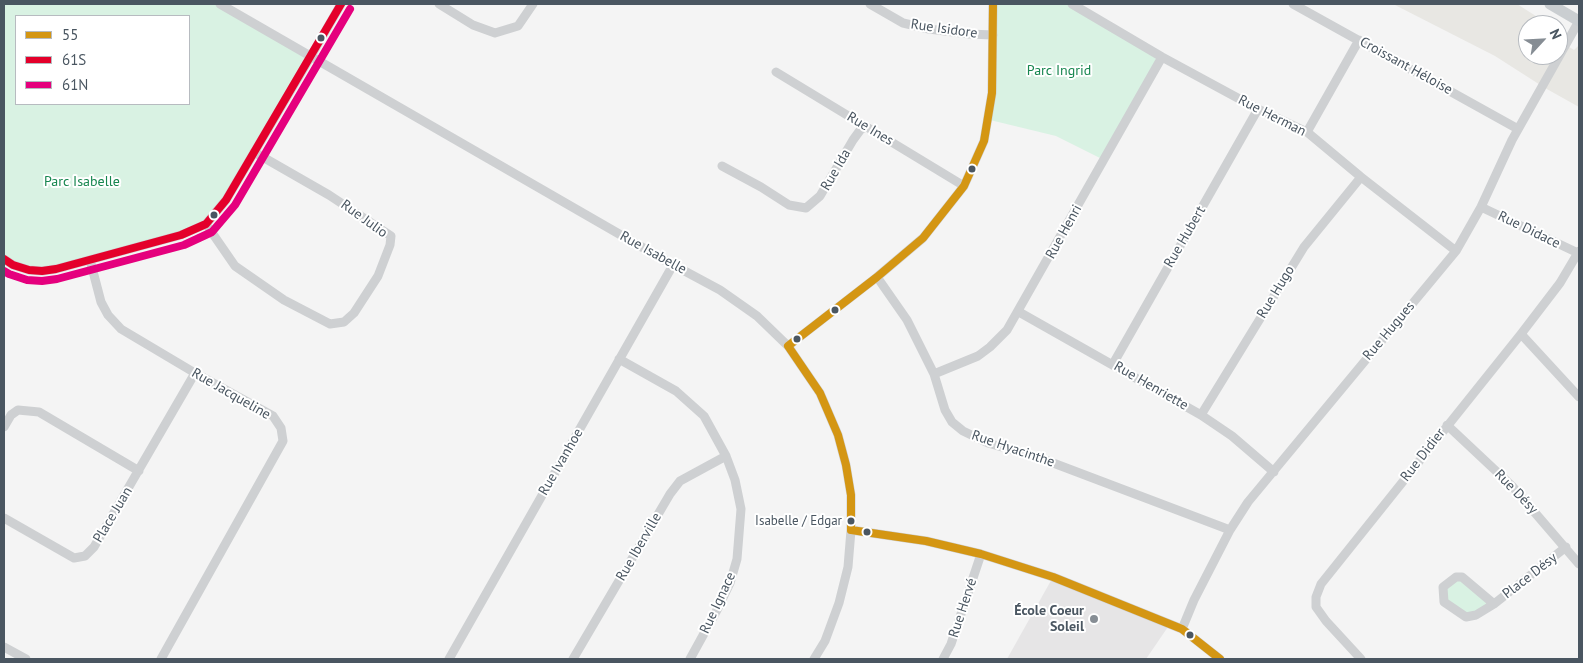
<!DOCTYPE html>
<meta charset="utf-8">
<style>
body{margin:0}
#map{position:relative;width:1583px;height:663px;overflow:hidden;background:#f4f4f4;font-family:"PT Sans",sans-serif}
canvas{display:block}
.frame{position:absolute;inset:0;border:5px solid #4a5661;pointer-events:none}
.legend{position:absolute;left:15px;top:15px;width:175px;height:90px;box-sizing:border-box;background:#fff;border:1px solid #b7bbc0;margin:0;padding:6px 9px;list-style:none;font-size:15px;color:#4a5661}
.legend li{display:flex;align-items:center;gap:10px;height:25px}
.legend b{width:25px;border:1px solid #b7bbc0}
.north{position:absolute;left:1518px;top:15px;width:50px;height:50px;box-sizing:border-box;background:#fff;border:1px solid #b7bbc0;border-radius:50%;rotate:65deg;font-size:14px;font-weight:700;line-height:20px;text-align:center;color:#4a5661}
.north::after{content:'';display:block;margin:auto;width:18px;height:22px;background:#868d94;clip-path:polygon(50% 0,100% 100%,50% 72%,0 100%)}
</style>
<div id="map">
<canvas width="1583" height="663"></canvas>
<div class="frame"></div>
<ul class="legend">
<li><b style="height:6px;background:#d49613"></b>55</li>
<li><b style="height:6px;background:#e4002b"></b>61S</li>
<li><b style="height:6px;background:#e5007d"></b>61N</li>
</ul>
<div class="north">N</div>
</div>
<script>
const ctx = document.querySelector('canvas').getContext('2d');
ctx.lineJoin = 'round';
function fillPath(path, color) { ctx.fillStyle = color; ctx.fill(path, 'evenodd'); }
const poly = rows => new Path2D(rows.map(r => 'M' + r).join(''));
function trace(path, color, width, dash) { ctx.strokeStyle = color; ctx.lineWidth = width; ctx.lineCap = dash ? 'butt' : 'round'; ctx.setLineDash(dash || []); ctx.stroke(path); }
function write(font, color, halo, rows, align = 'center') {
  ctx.font = font + ' "PT Sans",sans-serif'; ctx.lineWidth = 4; ctx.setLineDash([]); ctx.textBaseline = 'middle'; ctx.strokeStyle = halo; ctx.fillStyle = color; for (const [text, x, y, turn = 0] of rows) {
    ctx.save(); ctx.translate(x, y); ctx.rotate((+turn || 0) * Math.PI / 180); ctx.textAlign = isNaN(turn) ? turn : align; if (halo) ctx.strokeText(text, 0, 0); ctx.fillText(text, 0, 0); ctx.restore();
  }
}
fillPath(poly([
 [1393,4,1517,4,1550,25,1528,25,1528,55,1558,55,1558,40,1574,50,1579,45,1579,107,1545,88,1495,56]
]), '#e8e7e3');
fillPath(poly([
 [1053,577,1170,624,1146,659,1007,659]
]), '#e6e5e6');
fillPath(poly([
 [4,4,220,4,311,56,206,224,90,260,29,270,4,259],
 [16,16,189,16,189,104,16,104],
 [993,4,1072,4,1156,53,1155,73,1104,160,1056,136,990,120],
 [1456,577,1494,604,1466,617,1444,602,1443,587]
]), '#d9f2e3');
trace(poly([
 [220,4,666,261,720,290,757,316,788,346,820,393,838,435,846,465,851,495,851,530,848,567,839,603,825,641,814,659],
 [439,4,473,25,495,33,518,26,533,4],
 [870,4,903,23,929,29,969,34,993,35],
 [1072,4,1162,57,1258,109,1307,132,1361,177,1456,251],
 [1293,4,1518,129],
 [776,72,964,186],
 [1307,132,1359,40],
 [722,166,761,187,789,205,806,208,820,196,853,140,861,129,866,127],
 [1481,207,1578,253],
 [206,224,235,266,284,300,330,324,344,322,354,313,378,276,390,245,391,236,329,195,254,152],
 [4,259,13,265,29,270,42,271,56,269,181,235,206,224,226,200,311,56,341,4],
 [90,260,101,302,108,315,121,329,195,373,273,416,281,428,283,441,161,659],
 [877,277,907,320,934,374,945,410,952,422,963,431,988,443,1040,458,1230,530],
 [1019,312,1201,415,1232,436,1274,472],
 [1521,334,1579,397],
 [788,346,877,277,923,238,964,186,984,141,992,93,993,4],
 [619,359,676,391,704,416,726,456,735,480,741,509,737,559,730,583,717,610,690,659],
 [1113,364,1258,109],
 [934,374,978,356,990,347,1007,330,1162,57],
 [1201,415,1304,247,1361,177],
 [1447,425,1512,486,1579,564],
 [4,427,11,415,18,410,39,412,139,471],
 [4,518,74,558,85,556,94,547,195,373],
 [851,530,926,541,981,554,1053,577,1182,629,1220,659],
 [1494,604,1462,577,1456,577,1443,587,1444,602,1466,617,1476,615,1494,604,1566,547],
 [1182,629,1194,600,1230,530,1248,502,1456,251,1481,207,1512,140,1579,21],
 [4,647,26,659],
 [449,659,673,265],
 [573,659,670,494,680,481,726,456],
 [943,659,951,644,981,554],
 [1361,659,1326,621,1316,607,1316,597,1321,584,1521,334,1560,283,1579,251]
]), '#ced0d2', 9);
trace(poly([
 [1550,4,1579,21]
]), '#caced1', 11);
trace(poly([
 [788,346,877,277,923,238,964,186,984,141,992,93,993,4],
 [788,346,820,393,838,435,846,465,851,495,851,530],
 [851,530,926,541,981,554,1053,577,1182,629,1220,659]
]), '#d49613', 8);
trace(poly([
 [4,259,13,265,29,270,42,271,56,269,181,235,206,224,226,200,341,4]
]), '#e4002b', 8);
trace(poly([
 [4,271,9,274,27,280,42,281,57,279,184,245,212,232,235,205,350,9]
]), '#e5007d', 8);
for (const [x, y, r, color] of [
 [321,38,4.5,"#4a5661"],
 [972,169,4.5,"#4a5661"],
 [214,215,4.5,"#4a5661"],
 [835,310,4.5,"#4a5661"],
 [797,339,4.5,"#4a5661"],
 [851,521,4.5,"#4a5661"],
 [867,532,4.5,"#4a5661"],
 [1094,619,5,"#868d94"],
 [1190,635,4.5,"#4a5661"]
]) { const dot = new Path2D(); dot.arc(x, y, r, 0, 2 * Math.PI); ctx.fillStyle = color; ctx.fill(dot); trace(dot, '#fff', 2); }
write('13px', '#4a5661', '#fff', [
 ["Isabelle / Edgar",842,521]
], 'right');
write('14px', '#4a5661', '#fff', [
 ["Rue Isidore",944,29,8],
 ["Croissant Héloise",1406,66,29],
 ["Rue Herman",1272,116,27],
 ["Rue Ines",870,129,31],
 ["Rue Ida",836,170,-60],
 ["Rue Julio",364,219,36],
 ["Rue Didace",1529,230,26],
 ["Rue Henri",1064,232,-61],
 ["Rue Hubert",1185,237,-60],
 ["Rue Isabelle",653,253,29],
 ["Rue Hugo",1276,292,-59],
 ["Rue Hugues",1389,331,-50],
 ["Rue Henriette",1151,386,30],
 ["Rue Jacqueline",231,394,30],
 ["Rue Hyacinthe",1013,449,19],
 ["Rue Didier",1423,455,-52],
 ["Rue Ivanhoe",561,462,-60],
 ["Rue Désy",1516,492,46],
 ["Place Juan",113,515,-59],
 ["Rue Iberville",639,547,-60],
 ["Place Désy",1530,576,-38],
 ["Rue Ignace",718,603,-65],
 ["Rue Hervé",963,608,-72]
]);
write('14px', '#17864f', '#fff', [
 ["Parc Ingrid",1059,71],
 ["Parc Isabelle",82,182]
]);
write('bold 14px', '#4a5661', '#fff', [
 ["École Coeur",1084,611],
 ["Soleil",1084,627]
], 'right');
</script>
